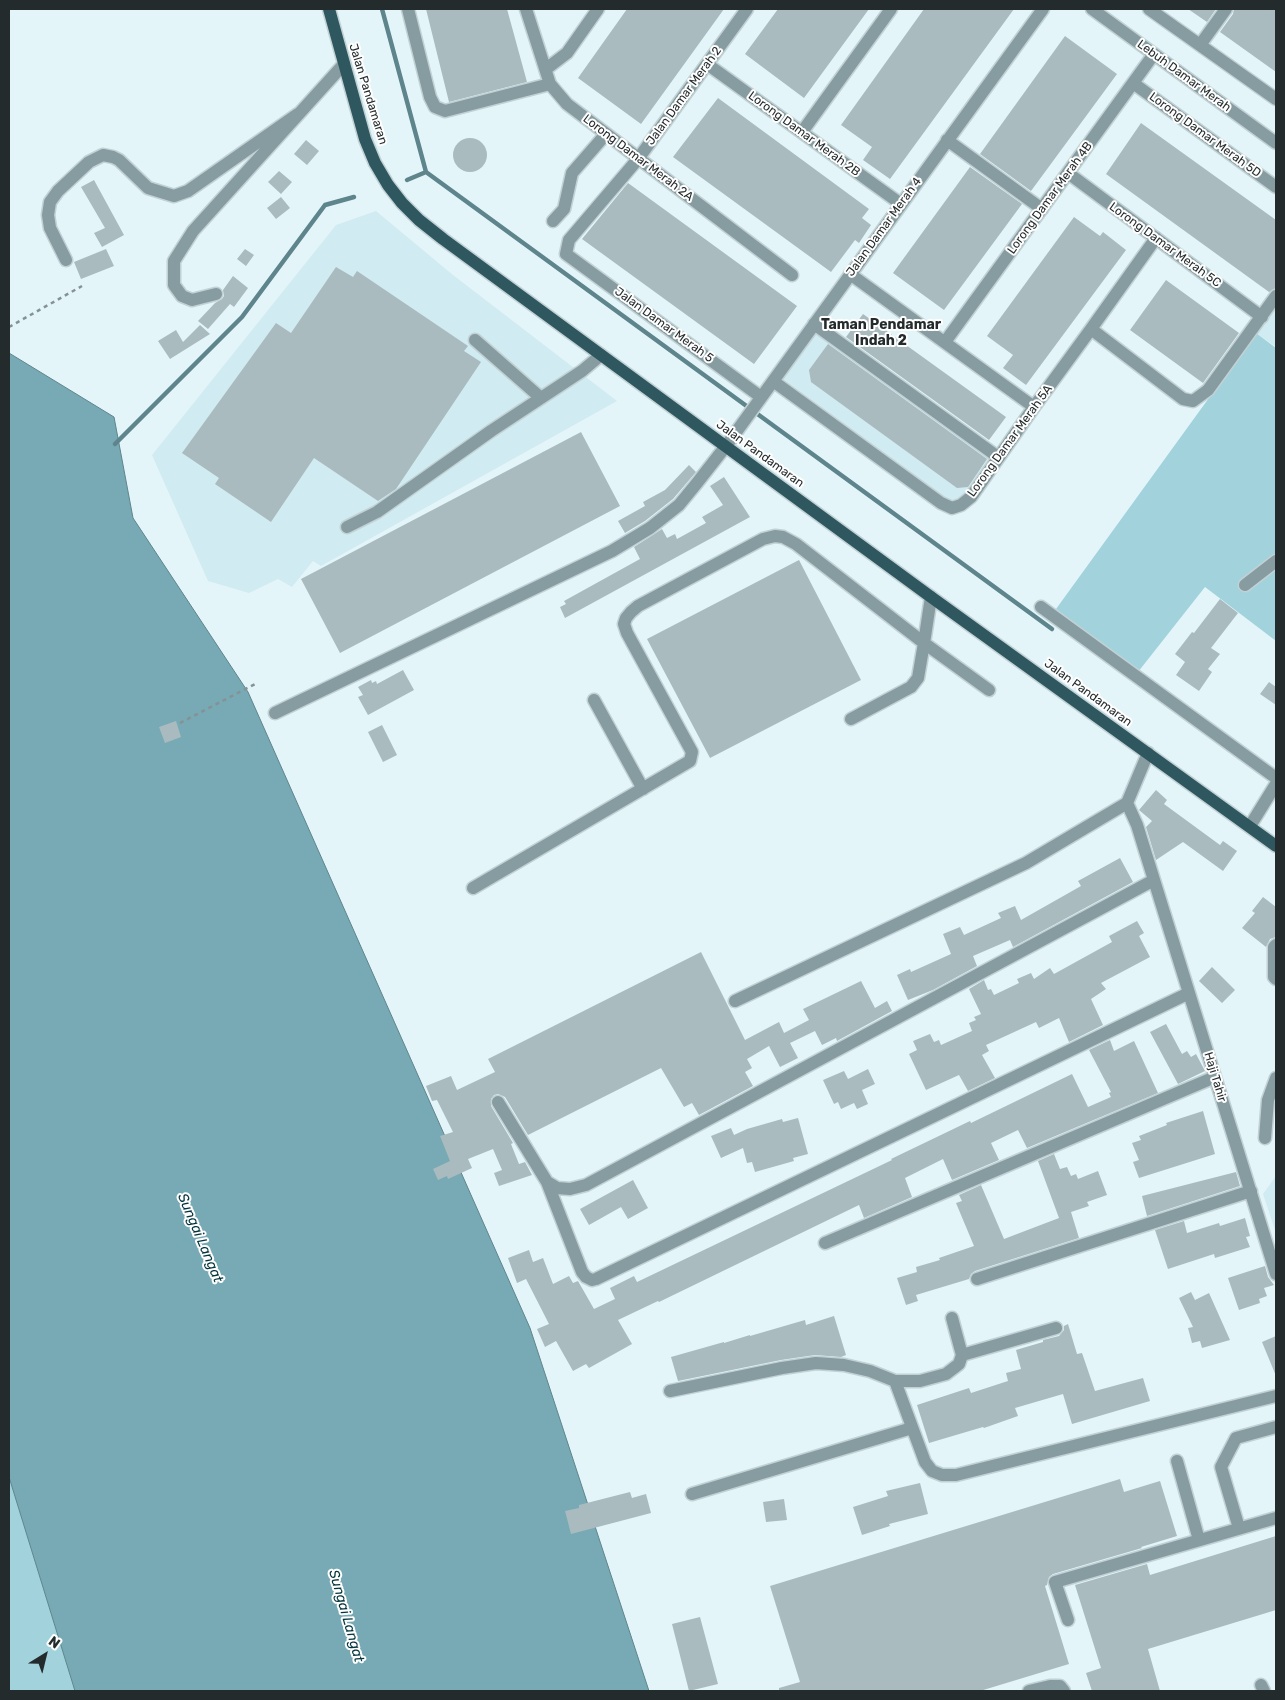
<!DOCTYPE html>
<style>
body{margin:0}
#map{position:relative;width:1285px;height:1700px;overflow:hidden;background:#e3f5f9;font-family:Rubik,sans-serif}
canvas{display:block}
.frame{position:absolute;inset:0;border:10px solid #242b2d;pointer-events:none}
.north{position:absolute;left:20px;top:1630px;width:50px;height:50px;-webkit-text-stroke:4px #fefefe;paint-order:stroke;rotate:36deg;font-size:14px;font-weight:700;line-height:20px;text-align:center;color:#242b2d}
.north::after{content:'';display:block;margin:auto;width:18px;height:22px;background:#242b2d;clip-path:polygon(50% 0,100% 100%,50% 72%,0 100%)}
</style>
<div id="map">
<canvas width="1285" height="1700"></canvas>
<div class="frame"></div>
<div class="north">N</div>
</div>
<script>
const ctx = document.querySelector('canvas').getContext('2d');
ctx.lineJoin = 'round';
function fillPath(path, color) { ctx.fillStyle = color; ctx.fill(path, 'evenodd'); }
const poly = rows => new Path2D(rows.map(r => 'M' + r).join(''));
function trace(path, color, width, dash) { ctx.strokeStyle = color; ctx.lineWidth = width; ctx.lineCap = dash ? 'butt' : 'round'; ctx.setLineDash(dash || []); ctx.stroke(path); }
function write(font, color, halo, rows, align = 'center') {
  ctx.font = font + ' Rubik,sans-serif'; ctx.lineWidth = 4; ctx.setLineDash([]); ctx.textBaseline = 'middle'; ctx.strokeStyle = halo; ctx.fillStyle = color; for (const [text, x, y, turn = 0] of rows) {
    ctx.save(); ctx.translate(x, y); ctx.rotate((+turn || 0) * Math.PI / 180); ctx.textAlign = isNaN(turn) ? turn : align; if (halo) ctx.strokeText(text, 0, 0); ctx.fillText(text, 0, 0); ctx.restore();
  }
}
fillPath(poly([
 [376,211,453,275,617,401,321,566,313,561,292,587,278,579,249,593,208,581,152,455,336,225],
 [1276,304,1276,347,1256,333],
 [816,329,992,458,966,495,958,500,951,502,782,378],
 [1276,1176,1276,1233,1263,1194]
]), '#d0ebf1');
fillPath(poly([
 [1256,333,1276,348,1276,641,1205,587,1138,672,1056,609],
 [9,1477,75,1691,9,1691]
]), '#a2d3dd');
const water = poly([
 [9,353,114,417,133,518,248,692,530,1328,649,1691,75,1691,9,1477,9,353]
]);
fillPath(water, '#77aab4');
trace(water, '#5e848c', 1);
trace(poly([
 [382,9,426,172,1052,629],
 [407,180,426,172],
 [115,444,242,317,325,205,354,197]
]), '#5e848c', 4.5);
fillPath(poly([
 [426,9,507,9,527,82,449,102],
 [627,9,724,9,641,124,578,78],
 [778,9,869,9,804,98,745,54],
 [924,9,1014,9,890,179,863,160,872,147,841,125],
 [1188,9,1216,9,1207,22],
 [1234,9,1276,9,1276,72,1220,32,1233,14],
 [1065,36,1117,74,1031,191,980,154],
 [718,98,869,209,862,218,871,225,859,243,855,240,831,272,673,157],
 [1141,123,1276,220,1276,288,1269,292,1106,174],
 '453 155a17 17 0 1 1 34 0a17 17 0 1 1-34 0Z',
 [306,140,319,151,307,165,294,154],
 [970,167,1022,204,944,310,893,273],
 [279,171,292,182,281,194,268,182],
 [94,180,124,235,102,247,94,233,105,228,81,187],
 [628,183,797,306,754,364,582,239],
 [281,197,290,208,276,219,267,208],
 [1074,217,1100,236,1103,232,1126,250,1026,385,1003,368,1013,355,987,336],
 [106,249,114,266,81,279,74,262],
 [245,249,254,255,246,266,237,259],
 [336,267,353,277,357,271,468,346,464,351,481,362,396,489,378,501,314,458,271,522,215,484,219,478,182,453,276,323,291,333],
 [233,276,248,288,234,307,230,304,208,329,198,321,215,303,222,299,224,296,223,290],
 [1166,280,1239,333,1203,383,1130,330],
 [863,314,1006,417,989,440,846,337],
 [200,325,210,334,170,359,158,341,176,330,183,342],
 [828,344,987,459,968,487,957,488,811,382,809,370],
 [581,432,620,506,340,653,301,579],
 [689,465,696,472,673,499,645,521,625,533,618,521,645,506,643,502,665,490],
 [724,477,750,517,565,618,560,607,566,604,564,601,640,559,634,547,662,529,667,538,675,534,677,539,706,523,702,517,723,505,710,486],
 [799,560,861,680,710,758,647,639],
 [1220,599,1238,613,1211,648,1220,654,1208,669,1212,672,1199,691,1176,675,1185,662,1175,654,1192,632,1194,633],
 [403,670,414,690,368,715,358,697,363,695,358,687,371,680,372,683,376,681,377,684],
 [1269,682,1276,687,1276,705,1260,694],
 [176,721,181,737,165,743,159,727],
 [382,725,397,755,383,762,368,732],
 [1156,790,1167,800,1164,804,1220,845,1223,841,1237,851,1223,871,1183,842,1156,860,1146,827,1152,821,1139,810],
 [1120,858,1133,882,1013,947,1010,940,973,956,977,966,933,990,908,1000,897,975,910,969,911,972,951,954,943,934,960,927,964,935,1001,918,998,913,1015,906,1021,920,1081,886,1078,881],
 [1263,897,1276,907,1276,937,1270,939,1266,947,1242,928,1255,913,1252,911],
 [1137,921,1144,933,1139,936,1150,957,1101,983,1106,989,1091,999,1103,1025,1069,1042,1059,1018,1039,1028,1036,1022,986,1045,989,1051,982,1055,995,1078,968,1091,959,1075,926,1090,909,1054,917,1050,913,1041,930,1034,934,1042,939,1040,941,1045,972,1031,969,1023,976,1020,974,1017,981,1014,969,989,984,980,988,990,991,989,994,995,1019,983,1017,979,1031,973,1034,979,1050,968,1054,974,1112,942,1109,936],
 [701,952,745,1040,779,1022,784,1033,809,1020,803,1009,861,981,875,1008,887,1001,892,1011,837,1041,836,1038,822,1045,815,1031,790,1043,798,1058,780,1067,769,1046,747,1059,752,1068,745,1072,753,1086,699,1115,692,1103,684,1107,661,1068,528,1135,505,1097,498,1094,494,1095,491,1099,491,1106,513,1143,511,1144,519,1164,525,1162,532,1175,499,1186,494,1173,502,1170,493,1149,468,1159,472,1168,448,1179,447,1176,438,1180,433,1169,450,1161,440,1136,453,1132,437,1100,432,1101,426,1086,451,1076,457,1090,495,1072,488,1059],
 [1212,967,1235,990,1222,1003,1199,981],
 [1166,1024,1182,1054,1187,1051,1191,1057,1196,1054,1205,1071,1178,1084,1150,1032],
 [1110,1040,1114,1051,1134,1041,1158,1093,1027,1148,1018,1130,991,1143,999,1160,952,1180,943,1159,905,1178,912,1197,864,1218,859,1205,659,1302,658,1301,618,1320,632,1344,589,1368,586,1364,573,1371,556,1341,545,1347,537,1329,549,1324,526,1279,517,1283,508,1258,529,1250,533,1262,543,1258,553,1284,569,1276,573,1283,578,1281,594,1309,615,1299,610,1288,634,1276,637,1282,892,1160,891,1159,970,1121,971,1123,1072,1074,1088,1107,1111,1097,1109,1093,1111,1092,1089,1050],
 [868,1069,875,1084,862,1090,868,1104,857,1109,854,1103,841,1109,838,1102,834,1104,823,1080,844,1071,848,1079],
 [1203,1111,1215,1154,1139,1178,1133,1162,1139,1160,1132,1143,1141,1140,1139,1136,1167,1125,1166,1123],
 [798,1118,808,1154,793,1158,794,1161,755,1172,752,1162,747,1163,743,1148,721,1158,711,1136,731,1128,734,1135,747,1129,782,1119,783,1122],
 [1054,1154,1060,1169,1067,1167,1071,1176,1076,1174,1078,1179,1098,1171,1107,1195,1087,1202,1089,1206,1071,1212,1079,1238,975,1271,971,1274,969,1279,916,1295,918,1301,906,1305,897,1278,917,1272,916,1267,940,1260,939,1258,974,1246,956,1203,962,1201,959,1195,981,1185,1004,1239,1059,1218,1038,1161],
 [1236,1172,1240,1186,1147,1216,1142,1196],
 [633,1180,648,1208,628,1219,621,1207,589,1225,580,1209],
 [1245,1218,1250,1236,1246,1237,1250,1247,1215,1258,1214,1254,1168,1269,1155,1230,1184,1221,1187,1233,1219,1223,1220,1226],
 [1265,1266,1268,1277,1274,1285,1264,1288,1267,1296,1259,1299,1260,1303,1239,1310,1228,1278],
 [1191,1292,1195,1300,1209,1293,1230,1340,1202,1348,1200,1341,1192,1343,1188,1328,1193,1327,1179,1298],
 [834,1316,846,1355,841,1357,815,1355,781,1360,678,1381,671,1357,724,1342,724,1343,750,1335,750,1336,805,1320,806,1325],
 [1068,1324,1077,1354,1082,1353,1095,1391,1143,1378,1150,1401,1072,1424,1063,1394,1015,1408,1018,1416,984,1428,983,1427,929,1443,917,1405,969,1388,971,1393,1008,1381,1006,1373,1021,1369,1016,1350,1043,1342,1043,1340,1059,1336,1064,1330,1064,1326],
 [1276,1336,1276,1376,1262,1342],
 [1120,1479,1124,1492,1160,1481,1177,1536,1141,1547,1142,1548,1053,1574,1049,1577,1047,1585,1045,1586,1069,1664,980,1691,779,1691,779,1688,800,1682,770,1586],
 [920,1483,928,1514,889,1524,890,1526,862,1535,853,1507,888,1496,886,1491],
 [630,1492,632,1498,646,1494,651,1513,571,1534,565,1511,579,1508,579,1505],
 [784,1499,787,1520,766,1522,763,1502],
 [1276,1536,1276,1610,1148,1649,1160,1691,1092,1691,1086,1673,1101,1668,1075,1585,1147,1564,1150,1575],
 [700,1617,718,1684,689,1691,672,1624]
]), '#aabbbf');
const minor = poly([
 [408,9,430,97,435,107,445,111,550,84],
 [526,9,550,84,567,104,792,275],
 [747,9,638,159,569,240,566,254,761,397],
 [1092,9,1276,143],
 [1149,9,1276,99],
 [1200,45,1226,9],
 [707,64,901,204],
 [546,69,567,53,598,9],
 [1133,83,1276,187],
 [802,132,891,9],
 [947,140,1042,209],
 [1068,173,1262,317],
 [553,221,564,209,572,173,606,134],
 [66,260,50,228,48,215,50,202,58,191,89,162,103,155,113,157,119,160,148,188,174,196,188,191,298,114],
 [850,274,1034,407],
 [216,294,192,300,182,296,174,285,174,261,193,231,344,64],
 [814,324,998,457],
 [1091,329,1183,399,1193,401,1208,390,1276,296],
 [475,340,541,398],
 [945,342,1154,54],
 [773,381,941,503,952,508,961,505,971,497,1034,407,1091,329,1156,238],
 [347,527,377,512,491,431,582,371,601,355],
 [1245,585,1276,561],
 [1041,607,1276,778],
 [594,700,643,789],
 [275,713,612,551,650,528,679,505,697,483,726,446,1043,9],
 [851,719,911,687,918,678,924,643,989,690],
 [1148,753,1127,803,1137,825,1276,1274],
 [1250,826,1276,784],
 [473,888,690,761,692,752,627,633,624,624,626,618,631,612,638,606,763,539,775,536,783,537,796,544,924,643,931,597],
 [1276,945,1274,947,1274,977,1276,979],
 [735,1001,1026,863,1127,803],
 [498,1102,547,1182,557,1188,570,1189,586,1185,1154,880],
 [1265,1138,1268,1100,1276,1078],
 [547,1182,582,1272,586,1277,592,1280,596,1279,1189,993],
 [825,1243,1215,1077],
 [977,1279,1251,1191],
 [962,1355,1056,1328],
 [895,1381,925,1462,932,1471,942,1475,956,1475,1276,1396],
 [670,1391,782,1368,816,1363,844,1365,870,1371,895,1381,920,1381,946,1374,959,1364,962,1355,952,1318],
 [1177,1461,1199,1540],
 [692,1494,912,1428],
 [1239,1528,1221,1467,1236,1438,1276,1427],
 [1068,1620,1055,1582,1276,1518],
 [1261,1685,1264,1691],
 [1029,1691,1050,1686,1060,1686,1064,1691]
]);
const major = poly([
 [329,9,365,139,375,163,388,185,402,203,419,220,443,239,931,597,1276,846]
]);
trace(minor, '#c1d1d4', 15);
trace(major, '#c1d1d4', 15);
trace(poly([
 [9,327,82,286],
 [180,723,257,683]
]), '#859295', 2.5, [4, 4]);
trace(minor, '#879ca1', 12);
trace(major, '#2f575f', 12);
write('12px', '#242b2d', '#fefefe', [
 ["Lebuh Damar Merah",1184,76,36],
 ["Jalan Pandamaran",368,94,73],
 ["Jalan Damar Merah 2",684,96,-54],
 ["Lorong Damar Merah 2B",804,134,36],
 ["Lorong Damar Merah 5D",1205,135,36],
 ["Lorong Damar Merah 2A",638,158,37],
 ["Lorong Damar Merah 4B",1050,198,-54],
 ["Jalan Damar Merah 4",884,227,-54],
 ["Lorong Damar Merah 5C",1165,245,36],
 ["Jalan Damar Merah 5",664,325,36],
 ["Lorong Damar Merah 5A",1010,441,-54],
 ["Jalan Pandamaran",760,454,36],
 ["Jalan Pandamaran",1088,693,36],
 ["Haji Tahir",1215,1077,73]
]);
write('bold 14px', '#242b2d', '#fefefe', [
 ["Taman Pendamar",881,325],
 ["Indah 2",881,341]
]);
write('italic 14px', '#02353d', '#fefefe', [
 ["Sungai Langat",200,1238,67],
 ["Sungai Langat",346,1616,74]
]);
</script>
